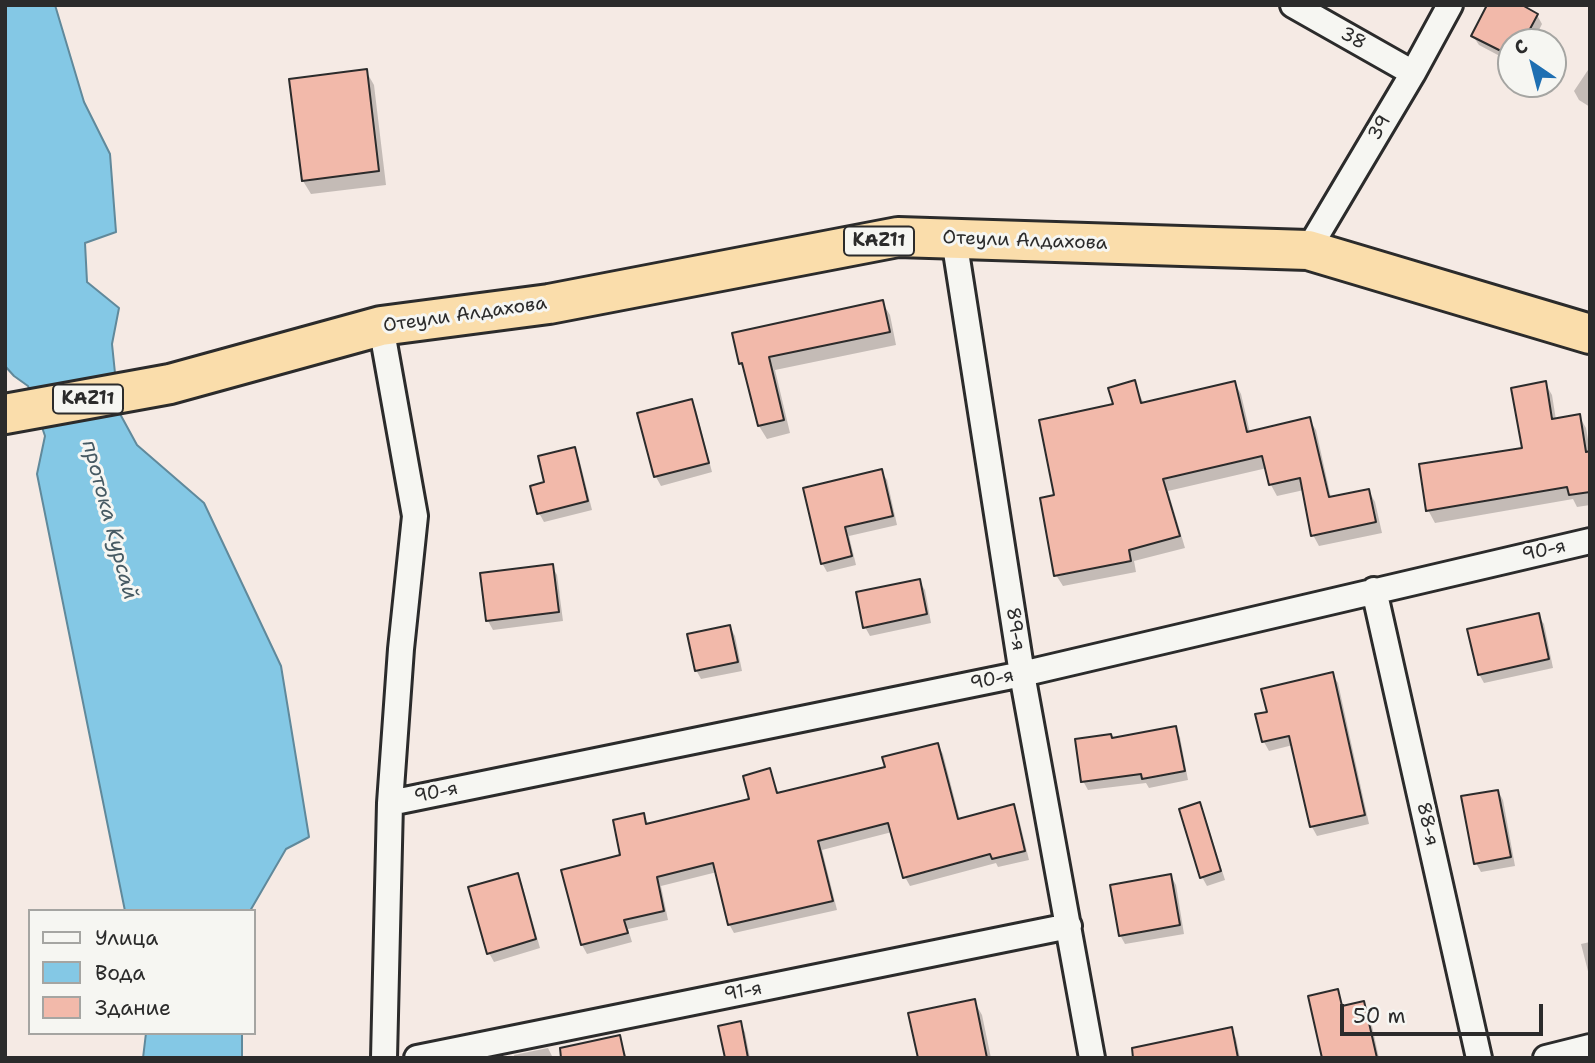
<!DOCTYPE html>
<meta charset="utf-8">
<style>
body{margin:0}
#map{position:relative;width:1595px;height:1063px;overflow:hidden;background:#f5eae4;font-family:"Shantell Sans",sans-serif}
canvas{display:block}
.frame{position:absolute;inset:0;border:7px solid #2b2b2b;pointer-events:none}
.legend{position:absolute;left:28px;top:909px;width:228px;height:126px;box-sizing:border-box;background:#f6f6f2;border:2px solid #a5a5a2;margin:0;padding:9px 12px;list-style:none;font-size:21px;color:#2b2b2b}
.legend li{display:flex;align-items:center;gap:14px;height:35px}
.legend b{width:35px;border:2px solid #a5a5a2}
.north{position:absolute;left:1497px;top:28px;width:70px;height:70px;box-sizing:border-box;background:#f6f6f2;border:2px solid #a5a5a2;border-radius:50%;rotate:325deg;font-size:19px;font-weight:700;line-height:28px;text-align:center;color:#2b2b2b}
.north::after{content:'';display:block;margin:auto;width:24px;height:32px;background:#1f6fb2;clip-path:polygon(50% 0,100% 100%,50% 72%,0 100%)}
.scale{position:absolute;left:1340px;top:1004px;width:203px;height:32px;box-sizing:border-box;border:4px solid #2b2b2b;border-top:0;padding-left:9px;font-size:21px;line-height:24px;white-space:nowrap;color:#2b2b2b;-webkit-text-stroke:5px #f6f6f2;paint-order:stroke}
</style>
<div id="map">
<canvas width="1595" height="1063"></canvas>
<div class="frame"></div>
<ul class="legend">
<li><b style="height:9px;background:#f6f6f2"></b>Улица</li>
<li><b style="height:19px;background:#84c8e5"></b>Вода</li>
<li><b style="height:19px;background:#f2b9aa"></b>Здание</li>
</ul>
<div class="north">С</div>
<div class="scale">50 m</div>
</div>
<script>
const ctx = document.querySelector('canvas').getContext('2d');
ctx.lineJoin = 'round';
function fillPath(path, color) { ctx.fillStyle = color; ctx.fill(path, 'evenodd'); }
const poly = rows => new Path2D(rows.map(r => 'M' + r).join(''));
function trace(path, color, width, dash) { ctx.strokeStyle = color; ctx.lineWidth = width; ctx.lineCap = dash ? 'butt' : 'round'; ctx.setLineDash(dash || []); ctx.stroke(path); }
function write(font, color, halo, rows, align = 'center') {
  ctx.font = font + ' "Shantell Sans",sans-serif'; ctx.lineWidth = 6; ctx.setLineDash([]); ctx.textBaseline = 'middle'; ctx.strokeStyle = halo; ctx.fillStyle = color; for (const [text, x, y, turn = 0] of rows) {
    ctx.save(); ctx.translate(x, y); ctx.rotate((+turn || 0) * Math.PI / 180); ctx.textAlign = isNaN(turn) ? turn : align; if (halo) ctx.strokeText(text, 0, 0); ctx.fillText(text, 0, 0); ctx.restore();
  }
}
const water = poly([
 [5,5,55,5,84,102,110,154,116,232,85,243,87,282,119,308,112,344,119,412,137,445,204,503,281,666,309,837,286,849,250,911,125,911,37,474,45,436,28,386,14,376,5,366,5,5],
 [146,1033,242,1033,242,1058,143,1058,146,1033]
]);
fillPath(water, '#84c8e5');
trace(water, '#60899b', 2);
fillPath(poly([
 [1537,15,1542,24,1533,42,1511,42,1511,62,1479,45,1473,36],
 [1590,67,1590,107,1579,100,1574,91],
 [366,71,374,85,386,185,311,194,303,181],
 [882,302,890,315,896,345,775,370,790,433,767,439,759,426,746,373,740,363],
 [1134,382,1144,404,1235,383,1241,394,1250,433,1309,419,1316,430,1331,498,1369,491,1375,502,1382,533,1319,546,1313,535,1304,490,1277,496,1271,485,1267,468,1168,491,1185,548,1134,561,1136,572,1063,586,1056,575,1057,497,1115,406],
 [1545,383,1552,395,1556,420,1579,416,1586,428,1590,451,1590,505,1577,507,1573,499,1435,523,1428,510,1524,449],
 [691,401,696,410,712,472,661,486,656,477,639,414],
 [574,449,579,458,592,510,544,522,539,513,546,483],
 [881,471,887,480,897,525,849,536,856,565,827,572,822,563,805,489],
 [552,566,557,575,563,621,493,630,488,621,482,575],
 [919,581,925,590,931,623,870,636,865,627],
 [1538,615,1544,624,1553,668,1484,683,1479,674],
 [730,627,735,636,742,671,701,679,696,670],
 [1332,674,1338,683,1369,824,1317,836,1312,827,1293,745,1269,751,1264,742,1269,713],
 [1175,728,1180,737,1188,780,1149,788,1146,783,1088,790,1083,781,1112,740],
 [938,745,943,754,960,820,1013,806,1018,815,1029,860,998,867,996,863,910,886,905,877,892,832,822,850,837,910,734,933,729,924,717,872,661,886,668,920,628,929,632,942,587,954,582,945,643,815,649,825,752,800,769,770,779,795,887,768],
 [1498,791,1503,800,1515,866,1481,872,1476,863],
 [1199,804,1204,813,1225,880,1207,886,1202,877],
 [517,875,522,884,540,948,494,962,489,953],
 [1171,876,1176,885,1184,934,1125,944,1120,935],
 [1590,942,1590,979,1581,944],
 [1337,991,1344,1007,1364,1003,1369,1012,1379,1058,1324,1058],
 [974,1001,982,1015,991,1058,919,1058],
 [740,1023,745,1032,750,1058,727,1058],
 [1231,1029,1236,1038,1240,1058,1151,1058],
 [619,1037,627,1058,565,1058],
 [548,1048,553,1058,515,1058,514,1055]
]), '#0003');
const building = poly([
 [1487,5,1522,5,1538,14,1523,42,1511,42,1511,56,1471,36,1487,5],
 [367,69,379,171,302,181,289,79,367,69],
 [883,300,890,332,769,357,784,420,758,426,742,363,739,364,732,333,883,300],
 [1135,380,1141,403,1235,381,1247,432,1310,417,1329,497,1369,489,1376,522,1311,536,1300,478,1269,485,1262,456,1163,479,1180,536,1129,550,1131,561,1054,576,1040,498,1054,495,1039,420,1113,404,1108,388,1135,380],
 [1546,381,1552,419,1580,414,1586,452,1590,451,1590,492,1569,495,1567,487,1426,511,1419,464,1522,448,1511,388,1546,381],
 [692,399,709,463,654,477,637,413,692,399],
 [575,447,588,501,537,514,530,486,544,482,538,456,575,447],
 [882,469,893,516,845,527,852,556,821,564,803,488,882,469],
 [553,564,559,612,486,621,480,573,553,564],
 [920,579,927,614,863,628,856,592,920,579],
 [1539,613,1549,659,1478,675,1467,629,1539,613],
 [730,625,738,662,695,671,687,634,730,625],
 [1333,672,1365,815,1310,827,1289,736,1262,742,1255,714,1267,712,1261,689,1333,672],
 [1176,726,1185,771,1142,779,1141,774,1081,782,1075,739,1111,734,1112,738,1176,726],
 [938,743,958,819,1014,804,1025,851,992,859,990,854,903,878,888,823,818,841,833,901,728,925,713,863,657,877,664,911,624,920,628,933,581,945,561,870,620,855,613,820,644,813,646,824,749,799,743,776,770,768,777,793,885,767,882,757,938,743],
 [1498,790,1511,857,1474,864,1461,796,1498,790],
 [1200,802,1221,871,1200,878,1179,809,1200,802],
 [518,873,536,939,487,954,468,887,518,873],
 [1171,874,1180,925,1119,936,1110,885,1171,874],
 [1338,989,1342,1006,1364,1001,1377,1058,1322,1058,1308,996,1338,989],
 [975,999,987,1058,918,1058,908,1013,975,999],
 [741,1021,748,1058,725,1058,718,1026,741,1021],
 [1232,1027,1238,1058,1133,1058,1132,1048,1232,1027],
 [620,1035,625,1058,561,1058,560,1048,620,1035]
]);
fillPath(building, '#f2b9aa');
trace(building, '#2b2b2b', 2);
const street = poly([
 [1293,5,1413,73],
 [954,239,1022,674,1092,1058],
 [1308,250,1413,73,1450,5],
 [381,326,415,516,401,649,390,803,384,1058],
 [1374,590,1479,1058],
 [390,803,1022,674,1590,541],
 [417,1058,1069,926],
 [1546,1058,1590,1047]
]);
const highway = poly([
 [5,414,170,384,381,326,549,304,898,237,1308,250,1590,334]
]);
trace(street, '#2b2b2b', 30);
trace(highway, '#2b2b2b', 44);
trace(street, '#f6f6f2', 24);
trace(highway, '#faddab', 38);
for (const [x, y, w] of [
 [879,241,70],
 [88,399,70]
]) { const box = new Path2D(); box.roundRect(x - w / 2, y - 14.5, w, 29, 5); ctx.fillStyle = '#f6f6f2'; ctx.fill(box); trace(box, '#2b2b2b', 2); }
write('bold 18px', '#2b2b2b', null, [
 ["KAZ11",879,241],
 ["KAZ11",88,399]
]);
write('19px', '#2b2b2b', '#f6f6f2', [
 ["38",1353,39,29],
 ["39",1380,128,-59],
 ["Отеули Алдахова",1025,241,2],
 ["Отеули Алдахова",465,315,-8],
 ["90-я",1544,551,-13],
 ["89-я",1015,629,81],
 ["90-я",992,680,-12],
 ["90-я",436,793,-12],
 ["88-я",1427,824,77],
 ["91-я",743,992,-11]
]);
write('italic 21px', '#465a63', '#f6f6f2', [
 ["протока Курсай",109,520,75]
]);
</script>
